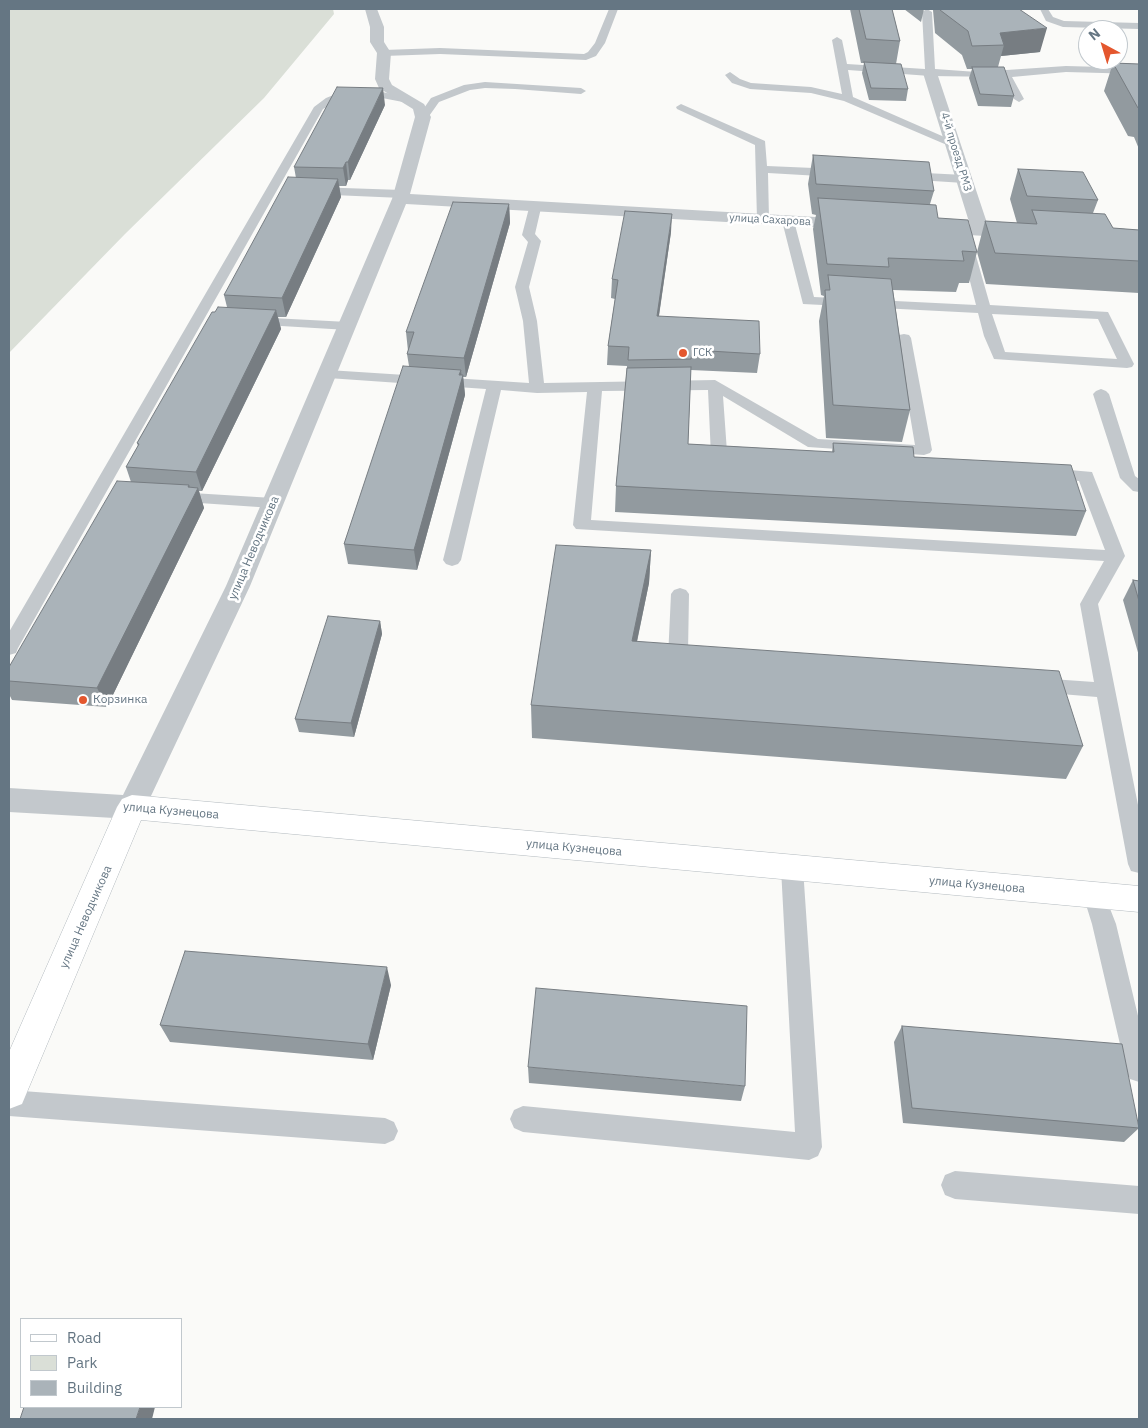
<!DOCTYPE html>
<meta charset="utf-8">
<style>
body{margin:0}
#map{position:relative;width:1148px;height:1428px;overflow:hidden;background:#fafaf8;font-family:"IBM Plex Sans",sans-serif}
canvas{display:block}
.frame{position:absolute;inset:0;border:10px solid #657683;pointer-events:none}
.legend{position:absolute;left:20px;top:1318px;width:162px;height:90px;box-sizing:border-box;background:#fff;border:1px solid #c1c8cd;margin:0;padding:6px 9px;list-style:none;font-size:15px;color:#657683}
.legend li{display:flex;align-items:center;gap:10px;height:25px}
.legend b{width:25px;border:1px solid #c1c8cd}
.north{position:absolute;left:1078px;top:20px;width:50px;height:50px;box-sizing:border-box;background:#fff;border:1px solid #c1c8cd;border-radius:50%;rotate:321deg;font-size:14px;font-weight:700;line-height:20px;text-align:center;color:#657683}
.north::after{content:'';display:block;margin:auto;width:18px;height:22px;background:#e4572e;clip-path:polygon(50% 0,100% 100%,50% 72%,0 100%)}
</style>
<div id="map">
<canvas width="1148" height="1428"></canvas>
<div class="frame"></div>
<ul class="legend">
<li><b style="height:6px;background:#fff"></b>Road</li>
<li><b style="height:14px;background:#dadfd7"></b>Park</li>
<li><b style="height:14px;background:#aab3b9"></b>Building</li>
</ul>
<div class="north">N</div>
</div>
<script>
const ctx = document.querySelector('canvas').getContext('2d');
ctx.lineJoin = 'round';
function fillPath(path, color) { ctx.fillStyle = color; ctx.fill(path, 'evenodd'); }
const poly = rows => new Path2D(rows.map(r => 'M' + r).join(''));
function trace(path, color, width, dash) { ctx.strokeStyle = color; ctx.lineWidth = width; ctx.lineCap = dash ? 'butt' : 'round'; ctx.setLineDash(dash || []); ctx.stroke(path); }
function write(font, color, halo, rows, align = 'center') {
  ctx.font = font + ' "IBM Plex Sans",sans-serif'; ctx.lineWidth = 5; ctx.setLineDash([]); ctx.textBaseline = 'middle'; ctx.strokeStyle = halo; ctx.fillStyle = color; for (const [text, x, y, turn = 0] of rows) {
    ctx.save(); ctx.translate(x, y); ctx.rotate((+turn || 0) * Math.PI / 180); ctx.textAlign = isNaN(turn) ? turn : align; if (halo) ctx.strokeText(text, 0, 0); ctx.fillText(text, 0, 0); ctx.restore();
  }
}
fillPath(poly([
 [9,9,333,9,334,14,264,98,125,234,9,353]
]), '#dadfd7');
const secondary = poly([
 [132,795,1139,886,1139,912,141,820,22,1104,9,1109,9,1052,117,807,122,799,132,795]
]);
trace(secondary, '#b3babf', 1);
fillPath(poly([
 [609,9,618,9,605,43,596,56,586,60,440,54,384,56,379,53,384,50,440,48,584,54,588,52,595,43,609,9],
 [927,9,932,12,935,69,977,72,1066,66,1139,68,1139,74,1066,72,1012,77,1024,99,1019,102,1014,99,1002,77,930,76,848,70,853,97,958,143,960,145,958,147,954,148,844,101,811,93,750,89,732,83,725,75,730,72,740,79,751,83,811,87,842,94,832,40,837,37,842,40,847,64,925,69,922,12,927,9],
 [1040,9,1048,9,1053,17,1064,21,1139,23,1139,29,1063,27,1046,21,1040,9],
 [485,82,581,88,586,91,581,94,515,89,485,88,470,90,439,102,427,119,423,120,418,117,431,98,464,85,485,82],
 [377,91,412,98,413,100,408,103,377,97,342,99,323,109,18,648,16,653,9,655,9,632,314,107,326,98,336,94,377,91],
 [681,104,765,141,767,166,837,169,843,173,837,177,768,173,769,219,763,223,759,222,757,219,755,145,677,109,676,107,681,104],
 [906,172,964,175,970,179,964,183,902,179,900,176,902,173,906,172],
 [314,187,402,190,408,194,402,198,310,194,308,191,314,187],
 [535,204,541,208,535,234,541,241,529,287,537,321,544,383,715,380,818,439,915,445,897,338,899,335,904,334,909,335,911,338,932,450,930,453,924,455,808,447,723,396,727,452,742,454,744,457,742,460,736,462,719,461,713,459,711,456,708,390,602,391,591,520,1105,550,1079,481,1047,478,1041,477,1039,473,1041,469,1047,468,1092,472,1125,556,1098,604,1139,810,1139,873,1131,871,1128,864,1097,697,1037,692,1030,690,1027,685,1030,680,1037,678,1094,682,1080,604,1104,561,576,529,573,525,587,392,537,393,501,390,461,560,458,564,452,566,446,564,443,560,486,389,328,378,323,377,321,374,323,371,328,370,529,383,523,321,515,287,528,242,522,235,529,208,535,204],
 [788,217,794,221,814,297,976,305,960,242,966,238,972,242,990,305,1108,312,1134,364,1132,367,1127,368,994,359,984,336,978,313,803,304,782,221,788,217],
 [992,314,1098,319,1117,359,1005,352,992,314],
 [253,317,348,322,353,323,355,326,353,329,348,330,248,324,246,321,253,317],
 [1101,389,1106,391,1109,394,1135,476,1139,479,1139,492,1133,491,1120,478,1093,394,1096,391,1101,389],
 [176,492,273,498,279,499,281,503,279,507,273,508,170,501,168,497,170,493,176,492],
 [680,588,686,590,689,594,688,652,698,654,701,659,698,664,691,666,671,663,668,658,671,594,674,590,680,588],
 [792,859,800,861,803,868,822,1147,818,1156,809,1160,523,1132,514,1128,510,1119,514,1110,523,1106,795,1132,781,868,784,861,792,859],
 [1094,885,1102,888,1116,924,1139,1020,1139,1082,1130,1079,1126,1070,1092,924,1083,895,1086,888,1094,885],
 [9,1090,385,1118,394,1122,398,1131,394,1140,385,1144,9,1116,9,1090],
 [955,1171,1139,1186,1139,1214,955,1199,945,1195,941,1185,945,1175,955,1171]
]), '#c3c8cc');
fillPath(poly([
 [365,9,377,9,384,27,384,42,391,53,389,79,392,85,424,104,431,117,410,194,851,219,857,220,860,224,857,228,851,229,406,204,250,586,142,815,132,819,9,812,9,788,123,795,226,586,392,199,415,117,413,109,379,88,375,79,377,53,370,42,370,27,365,9],
 [930,69,935,70,937,73,988,226,1026,229,1029,233,1026,237,1020,238,934,233,928,232,925,228,928,224,934,223,970,225,923,73,925,70,930,69]
]), '#c3c8cc');
fillPath(secondary, '#fff');
fillPath(poly([
 [850,9,892,9,900,41,896,64,908,89,906,101,869,100,862,73,864,63,861,63],
 [904,9,924,9,921,22],
 [929,9,1019,9,1040,52,1001,56,998,67,1014,96,1011,107,978,106,969,78,972,69,967,69,962,55,935,33,933,10],
 [1113,63,1139,64,1139,149,1134,137,1128,136,1104,91],
 [385,105,350,180,348,180,346,186,339,186,341,197,286,317,278,317,281,329,202,491,199,491,204,508,107,707,12,700,9,694,9,667,131,482,126,467,138,446,137,443,215,312,227,307,224,295,296,178,294,167],
 [813,155,934,191,930,204,938,218,977,252,985,221,1017,223,1010,199,1018,169,1098,200,1093,213,1113,228,1139,230,1139,293,986,284,977,252,969,283,959,283,956,292,893,290,910,410,902,442,826,438,819,321,824,296,821,295,813,229,816,215,812,214,808,184],
 [509,204,510,223,466,377,463,377,465,395,417,570,348,564,344,544,409,366,407,354,408,351,406,332],
 [671,232,659,316,760,354,757,373,691,370,688,444,832,452,833,443,914,457,1086,511,1076,536,615,512,616,486,627,366,607,365,608,346,615,299,611,298,612,279],
 [651,550,649,583,637,642,1083,746,1066,779,532,738,531,705],
 [1133,580,1139,581,1139,656,1123,600],
 [380,621,382,634,354,737,299,732,295,719],
 [391,985,373,1060,170,1042,160,1025],
 [902,1026,1139,1128,1124,1142,903,1123,894,1042],
 [528,1067,745,1086,741,1101,529,1083]
]), '#929a9f');
fillPath(poly([
 [1047,28,1040,52,1001,56,1004,45,1000,33],
 [383,88,385,105,350,180,348,162],
 [346,162,348,180,346,186,343,168],
 [338,179,341,197,286,317,282,298],
 [509,204,510,223,466,377,464,358],
 [672,214,671,232,656,335,657,316],
 [276,310,281,329,202,491,196,472],
 [461,370,462,380,463,375,465,395,417,570,414,550],
 [189,485,193,498,198,488,204,508,107,707,97,688],
 [651,550,649,583,630,674,632,641],
 [380,621,382,634,354,737,351,723],
 [387,967,391,985,373,1060,368,1044],
 [140,1407,155,1407,152,1419,136,1419]
]), '#777d82');
const building = poly([
 [859,9,892,9,900,41,866,39,859,9],
 [940,9,1019,9,1047,28,1000,33,1004,45,972,46,968,31,940,10,940,9],
 [864,62,901,64,908,89,871,88,864,62],
 [1113,63,1139,64,1139,108,1138,108,1113,63],
 [972,67,1004,67,1014,96,980,94,972,67],
 [337,87,383,88,348,162,346,162,343,168,294,167,337,87],
 [813,155,929,162,934,191,816,184,813,155],
 [1018,169,1083,172,1098,200,1027,196,1018,169],
 [288,177,338,179,282,298,224,295,288,177],
 [818,198,936,205,938,218,968,220,977,252,962,251,964,261,888,258,889,267,827,264,818,198],
 [453,202,509,204,464,358,407,354,414,332,406,332,453,202],
 [1032,210,1105,214,1113,228,1139,230,1139,261,995,253,985,221,1037,224,1032,210],
 [625,211,672,214,657,316,759,321,760,354,692,350,691,359,628,360,629,347,608,346,618,280,612,279,625,211],
 [828,275,891,279,910,410,833,405,825,290,830,290,828,275],
 [218,307,276,310,196,472,126,467,139,444,137,443,212,312,215,312,218,307],
 [403,366,461,370,459,375,463,375,414,550,344,544,403,366],
 [691,367,688,444,834,452,833,443,913,447,914,457,1071,465,1086,511,616,486,627,368,691,367],
 [117,481,189,485,188,487,198,488,97,688,9,681,9,667,117,481],
 [556,545,651,550,632,641,1059,671,1083,746,531,705,556,545],
 [1133,580,1139,581,1139,601,1133,580],
 [328,616,380,621,351,723,295,719,328,616],
 [185,951,387,967,368,1044,160,1025,185,951],
 [536,988,747,1006,745,1086,528,1067,536,988],
 [902,1026,1122,1044,1139,1128,912,1108,902,1026],
 [24,1407,140,1407,136,1419,20,1419,24,1407]
]);
fillPath(building, '#aab3b9');
trace(building, '#777d82', 1);
for (const [x, y, r, color] of [
 [683,353,5,"#e4572e"],
 [83,700,5,"#e4572e"]
]) { const dot = new Path2D(); dot.arc(x, y, r, 0, 2 * Math.PI); ctx.fillStyle = color; ctx.fill(dot); trace(dot, '#fff', 2); }
write('11px', '#657683', '#fff', [
 ["4-й проезд РМЗ",956,152,73],
 ["улица Сахарова",770,220,3]
]);
write('11px', '#657683', '#fff', [
 ["ГСК",693,353]
], 'left');
write('12px', '#657683', '#fff', [
 ["улица Неводчикова",254,548,-67],
 ["улица Кузнецова",171,811,5],
 ["улица Кузнецова",574,848,5],
 ["улица Кузнецова",977,885,5],
 ["улица Неводчикова",86,917,-66]
]);
write('12px', '#657683', '#fff', [
 ["Корзинка",93,700]
], 'left');
</script>
